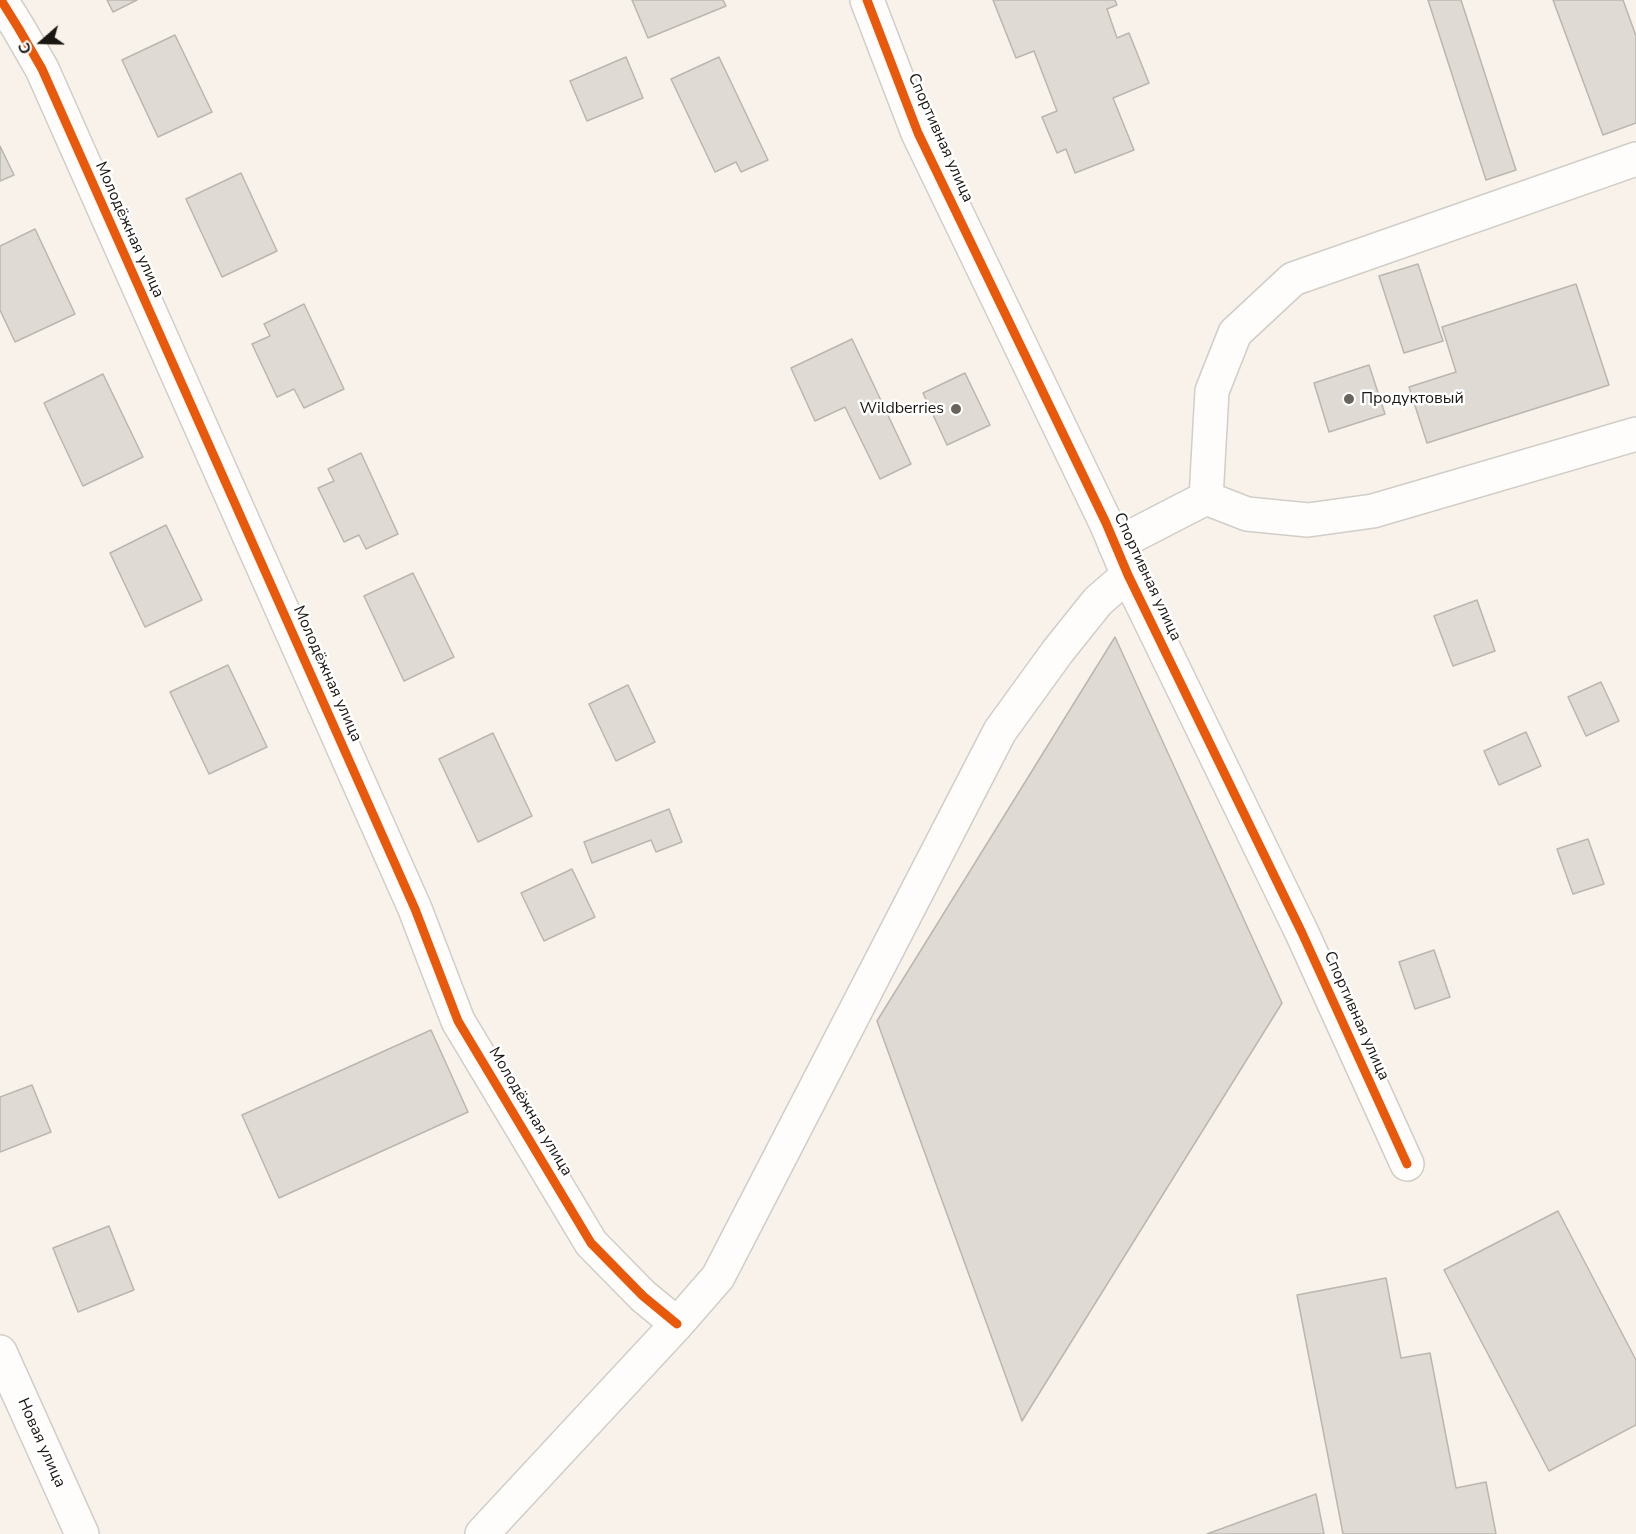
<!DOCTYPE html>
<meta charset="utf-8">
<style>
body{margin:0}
#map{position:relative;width:1636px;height:1534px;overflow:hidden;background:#f8f2eb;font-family:"Nunito Sans",sans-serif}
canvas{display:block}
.north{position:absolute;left:12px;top:12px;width:60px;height:60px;-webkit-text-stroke:4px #fff;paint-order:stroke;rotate:250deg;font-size:16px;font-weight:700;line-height:24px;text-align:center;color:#1a1611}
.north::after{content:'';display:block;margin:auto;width:21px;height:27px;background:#1a1611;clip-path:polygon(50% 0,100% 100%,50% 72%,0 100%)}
</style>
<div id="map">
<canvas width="1636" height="1534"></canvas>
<div class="north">С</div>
</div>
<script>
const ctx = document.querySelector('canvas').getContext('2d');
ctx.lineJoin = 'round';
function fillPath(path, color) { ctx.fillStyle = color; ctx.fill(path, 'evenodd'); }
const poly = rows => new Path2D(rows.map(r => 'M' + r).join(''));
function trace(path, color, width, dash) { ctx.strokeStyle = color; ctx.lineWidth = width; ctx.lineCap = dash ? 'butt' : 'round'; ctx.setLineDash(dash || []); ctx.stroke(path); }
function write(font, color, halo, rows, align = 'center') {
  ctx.font = font + ' "Nunito Sans",sans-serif'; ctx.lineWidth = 5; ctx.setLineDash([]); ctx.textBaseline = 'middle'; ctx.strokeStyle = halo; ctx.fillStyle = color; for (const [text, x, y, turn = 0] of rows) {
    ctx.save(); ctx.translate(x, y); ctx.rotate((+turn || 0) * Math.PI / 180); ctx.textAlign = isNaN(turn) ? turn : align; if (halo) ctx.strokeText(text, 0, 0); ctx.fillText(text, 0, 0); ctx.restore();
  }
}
const building = poly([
 [107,0,137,0,113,12,107,0],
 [632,0,723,0,726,6,648,38,632,0],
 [993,0,1115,0,1117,5,1107,9,1117,38,1129,33,1149,83,1113,98,1134,150,1075,173,1066,149,1057,153,1042,117,1057,111,1034,51,1016,58,993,0],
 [1428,0,1461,0,1516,170,1486,180,1428,0],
 [1553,0,1623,0,1636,36,1636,123,1603,135,1553,0],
 [175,35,212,112,158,137,122,60,175,35],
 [626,57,643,98,587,121,570,81,626,57],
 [719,57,768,160,741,172,736,162,715,172,671,79,719,57],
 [0,146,14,175,0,181,0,146],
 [241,173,277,251,222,277,186,199,241,173],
 [35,229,75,314,15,342,0,310,0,246,35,229],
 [1418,264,1443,341,1404,353,1379,276,1418,264],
 [1576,284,1609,385,1427,443,1409,387,1456,372,1442,327,1576,284],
 [304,304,344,389,304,408,294,389,277,397,252,344,270,336,264,324,304,304],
 [852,339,911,464,880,479,845,407,815,421,791,368,852,339],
 [1369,365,1385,414,1329,432,1314,383,1369,365],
 [965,373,990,425,947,445,923,393,965,373],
 [103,374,143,457,83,486,44,403,103,374],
 [361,453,398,534,366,549,359,535,344,542,318,488,334,481,328,469,361,453],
 [166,525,202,600,145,627,110,553,166,525],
 [413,573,454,657,404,681,364,596,413,573],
 [1477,600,1495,651,1453,666,1434,616,1477,600],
 [1115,637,1282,1003,1022,1421,877,1021,1115,637],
 [228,665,267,747,209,774,170,692,228,665],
 [1601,682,1619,721,1586,736,1568,697,1601,682],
 [628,685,655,742,616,761,589,704,628,685],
 [1526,732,1541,766,1499,785,1484,751,1526,732],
 [493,733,532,816,478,842,439,759,493,733],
 [669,809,682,842,656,852,651,840,592,863,584,842,669,809],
 [1588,839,1604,884,1573,894,1557,849,1588,839],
 [572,869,595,917,544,941,521,893,572,869],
 [1434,950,1450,997,1415,1009,1399,962,1434,950],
 [431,1030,468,1112,279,1198,242,1115,431,1030],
 [32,1085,51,1132,0,1152,0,1097,32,1085],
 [1558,1211,1636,1360,1636,1425,1549,1471,1444,1270,1558,1211],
 [109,1226,134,1290,78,1312,53,1248,109,1226],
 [1386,1278,1401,1358,1430,1353,1456,1488,1486,1482,1496,1534,1343,1534,1297,1295,1386,1278],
 [1316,1494,1324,1534,1207,1534,1316,1494]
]);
fillPath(building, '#dfdad4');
trace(building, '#bab6b0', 1.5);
const street = poly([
 [1,0,19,29,42,69,415,909,458,1021,591,1243,643,1296,677,1324],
 [867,0,918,133,1106,523,1128,575,1302,933,1407,1164],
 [1206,498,1212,391,1235,333,1293,279,1636,159],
 [1115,545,1206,498,1247,514,1308,520,1373,511,1636,434],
 [0,1352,82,1534],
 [482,1534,677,1324,718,1277,1000,731,1058,651,1098,601,1128,575]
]);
trace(street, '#d1cdc7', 36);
trace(street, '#fefdfc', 33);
trace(poly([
 [1,0,19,29,42,69,415,909,458,1021,591,1243,643,1296,677,1324],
 [867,0,918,133,1106,523,1128,575,1302,933,1407,1164]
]), '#e8590c', 9);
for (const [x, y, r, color] of [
 [1349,399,6,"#68635d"],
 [956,409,6,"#68635d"]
]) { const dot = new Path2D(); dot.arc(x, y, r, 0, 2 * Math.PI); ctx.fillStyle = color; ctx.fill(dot); trace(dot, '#fff', 2); }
write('16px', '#1a1611', '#fff', [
 ["Спортивная улица",940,138,66],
 ["Молодёжная улица",129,230,66],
 ["Спортивная улица",1147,577,65],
 ["Молодёжная улица",327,674,66],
 ["Спортивная улица",1356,1016,66],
 ["Молодёжная улица",530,1112,59],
 ["Новая улица",41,1443,66]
]);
write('16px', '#1a1611', '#fff', [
 ["Продуктовый",1361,399],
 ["Wildberries",944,409,"right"]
], 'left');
</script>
